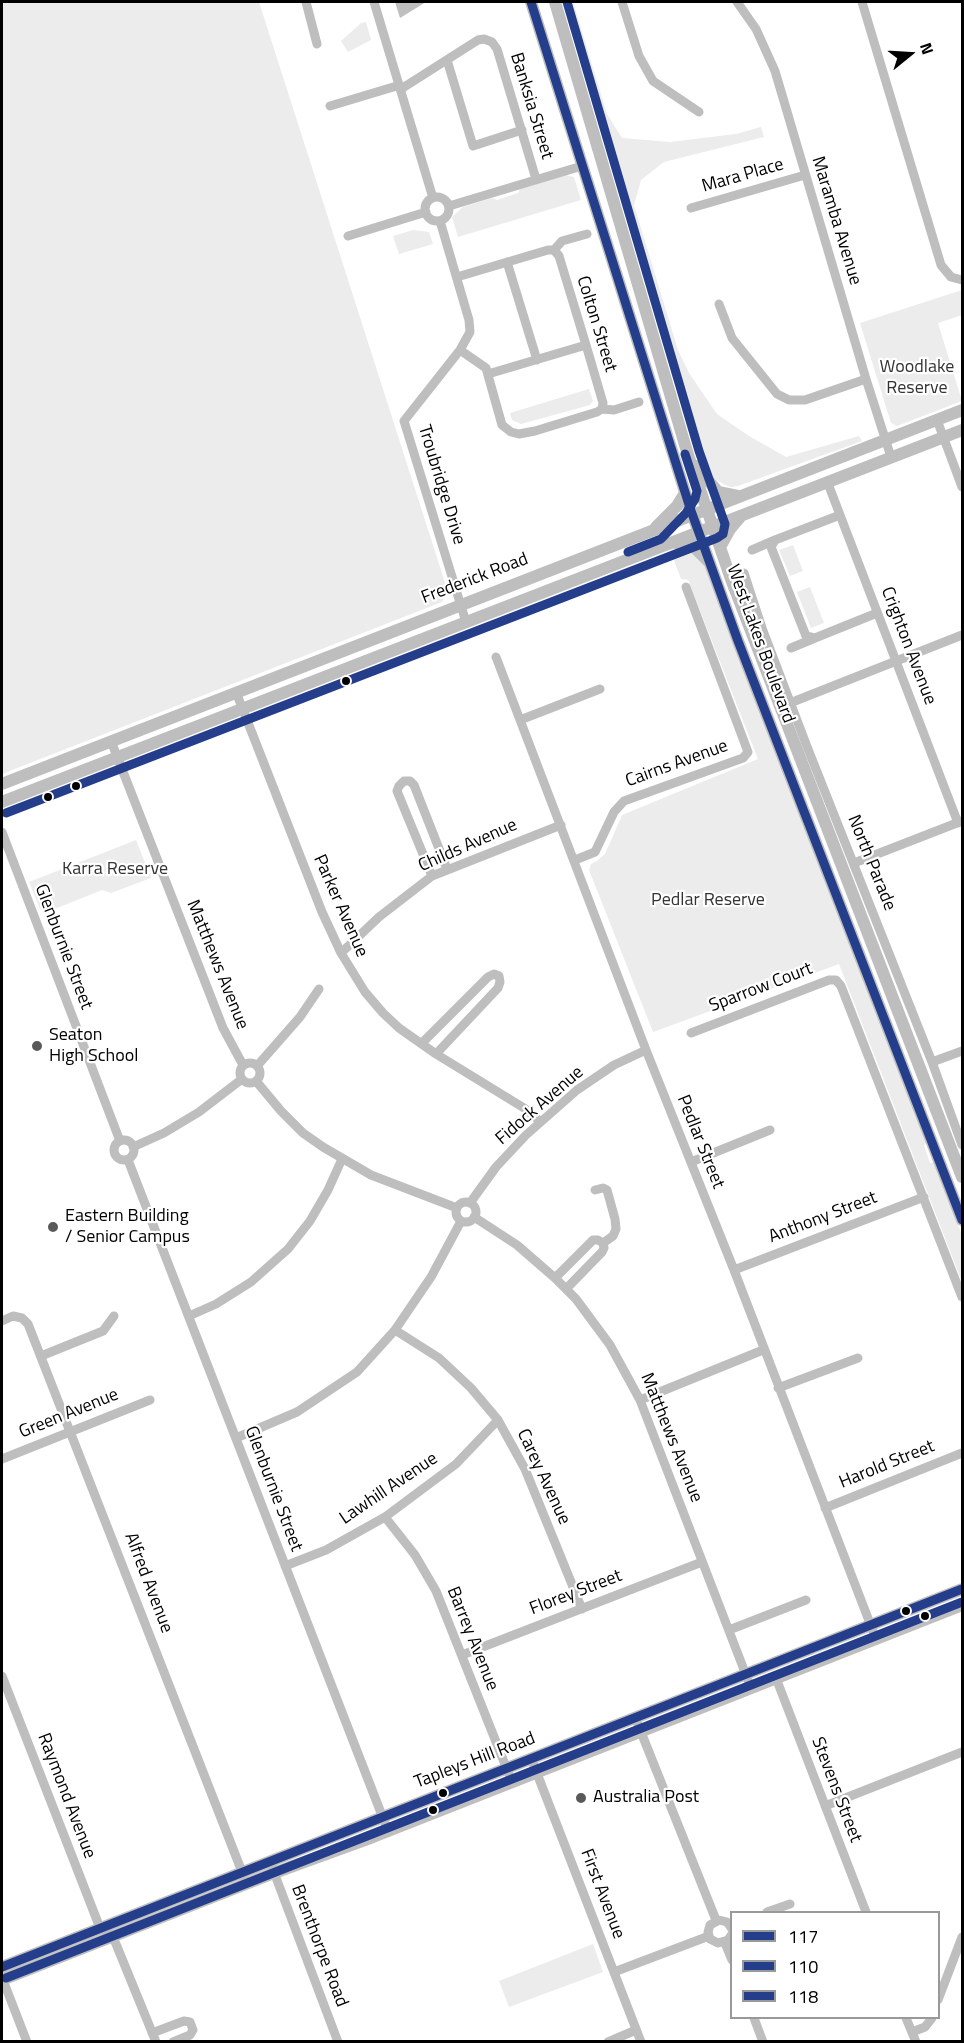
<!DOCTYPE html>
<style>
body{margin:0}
#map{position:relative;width:964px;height:2043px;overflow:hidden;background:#fff;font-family:"Titillium Web",sans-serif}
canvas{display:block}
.frame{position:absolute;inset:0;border:3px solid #000;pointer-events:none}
.legend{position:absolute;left:730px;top:1911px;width:210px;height:108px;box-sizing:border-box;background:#fff;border:2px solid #999;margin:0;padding:8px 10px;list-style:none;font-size:18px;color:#000}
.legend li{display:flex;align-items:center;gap:12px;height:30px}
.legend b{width:30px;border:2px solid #999}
.north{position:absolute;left:880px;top:24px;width:60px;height:60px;-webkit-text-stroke:4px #fff;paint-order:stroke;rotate:72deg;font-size:16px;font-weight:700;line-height:24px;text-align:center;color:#000}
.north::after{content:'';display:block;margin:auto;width:21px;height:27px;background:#000;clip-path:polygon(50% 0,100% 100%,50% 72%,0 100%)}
</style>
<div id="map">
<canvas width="964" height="2043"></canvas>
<div class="frame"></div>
<ul class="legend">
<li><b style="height:8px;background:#243e8c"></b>117</li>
<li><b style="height:8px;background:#243e8c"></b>110</li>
<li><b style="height:8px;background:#243e8c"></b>118</li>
</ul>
<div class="north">N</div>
</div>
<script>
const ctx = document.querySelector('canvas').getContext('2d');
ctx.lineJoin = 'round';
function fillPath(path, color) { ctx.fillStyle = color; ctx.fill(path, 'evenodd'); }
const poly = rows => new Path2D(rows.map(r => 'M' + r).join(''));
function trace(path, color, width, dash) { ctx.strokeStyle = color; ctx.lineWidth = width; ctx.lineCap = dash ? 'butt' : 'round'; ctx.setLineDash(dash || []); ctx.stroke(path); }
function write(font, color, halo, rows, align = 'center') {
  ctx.font = font + ' "Titillium Web",sans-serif'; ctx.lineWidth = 4.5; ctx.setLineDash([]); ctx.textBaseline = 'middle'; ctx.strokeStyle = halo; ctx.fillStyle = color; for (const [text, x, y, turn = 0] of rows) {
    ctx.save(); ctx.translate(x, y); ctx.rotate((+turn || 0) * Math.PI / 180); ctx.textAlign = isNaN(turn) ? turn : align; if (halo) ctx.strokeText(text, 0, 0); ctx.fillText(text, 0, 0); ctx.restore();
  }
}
fillPath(poly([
 [2,2,259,2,448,592,442,602,2,774],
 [566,2,573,2,607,114,622,138,670,142,736,134,761,127,764,137,664,162,641,180,634,205,678,350,689,373,717,414,749,436,786,457,859,436,862,441,738,486,731,487,725,485,718,481,711,474,705,461,678,373],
 [366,22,371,40,348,52,341,41,361,23],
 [566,175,574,177,581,200,458,237,452,217,463,207,492,198,497,200,518,193,520,189],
 [413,230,429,232,433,244,399,254,393,236],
 [962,290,962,315,938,323,962,401,897,426,891,423,860,323],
 [589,389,593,401,590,405,521,424,512,420,510,413],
 [793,545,803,571,790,576,779,550],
 [669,547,686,547,699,557,706,568,927,1143,924,1145,930,1163,934,1162,962,1235,962,1282,839,964,653,1032,589,870,591,864,597,861,605,854,622,815,758,759,690,585,688,580,681,579],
 [810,587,824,623,811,628,797,592],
 [136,840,151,878,111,893,102,890,47,912,40,909,29,882],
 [593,1944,603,1972,509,2007,499,1981]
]), '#ececec');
fillPath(poly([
 [395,2,426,2,400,18]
]), '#bfbfbf');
trace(poly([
 [306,2,317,44],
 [374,2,433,198],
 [622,2,639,56,653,81,699,112],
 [737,2,756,29,775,71,866,379,891,457],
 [862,2,941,265,951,277,962,280],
 [447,60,473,146,522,130],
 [401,89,478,40,484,39,492,42,497,49,536,179],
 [330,106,400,85],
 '425 209a12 12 0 1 1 24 0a12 12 0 1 1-24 0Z',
 [449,206,582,166],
 [691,208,805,175],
 [440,221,469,320,470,332,460,350,404,421,466,622],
 [348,236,426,212],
 [554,250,559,256,586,345,603,403,602,409],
 [507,262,537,360],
 [457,277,548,250,554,250,562,241,587,234],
 [719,304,732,338,777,394,789,400,805,400,866,379],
 [460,350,486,368,502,425,511,432,519,434,535,431,597,412,602,409,614,410,639,402],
 [488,374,586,345],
 [937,420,962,487],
 [827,481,958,823],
 [840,515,775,540,771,547,806,636,815,638,877,613],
 [752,550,775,540],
 [744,573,762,628,806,744,932,1062,962,1145],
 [791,648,815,638],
 [496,657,646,1050,734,1270,876,1639],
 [236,692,322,912,341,953,365,992,383,1013,399,1028,436,1054,524,1108,541,1122],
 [790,703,962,635],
 [520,720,600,689],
 [111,741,223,1028,243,1065],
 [2,832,120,1141],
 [575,860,595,852,614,812,624,801,743,758,748,752,686,587],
 [854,863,962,821],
 [432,876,397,791,399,786,404,781,410,781,414,785,447,869],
 [341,953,379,917,432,876,561,825],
 [691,1033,829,980,836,980,841,986,962,1297],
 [422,1043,488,977,494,974,499,976,500,982,498,988,436,1054],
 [932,1062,962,1051],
 '240 1073a10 10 0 1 1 20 0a10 10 0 1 1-20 0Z',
 [257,1066,300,1017,319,989],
 [256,1081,281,1111,303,1133,323,1147,371,1175,457,1208],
 '114 1150a10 10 0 1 1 20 0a10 10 0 1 1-20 0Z',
 [133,1147,164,1133,199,1112,242,1079],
 [128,1160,388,1831],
 [691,1162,770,1130],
 [595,1190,603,1188,607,1190,615,1219,616,1229,613,1236,603,1243],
 '456 1212a10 10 0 1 1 20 0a10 10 0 1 1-20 0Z',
 [470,1203,496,1167,526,1135,577,1090,614,1065,646,1050],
 [474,1217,517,1245,555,1278,576,1299,610,1345,640,1400,751,1688],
 [734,1270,924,1197],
 [555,1278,593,1240,598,1240,603,1243,604,1248,602,1252,566,1289],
 [189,1316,216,1304,251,1282,288,1249,310,1221,328,1190,342,1159],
 [2,1321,13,1316,22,1318,28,1324,244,1877],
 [395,1330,439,1358,471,1388,498,1420,525,1469,582,1609],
 [41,1356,103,1331,114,1316],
 [778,1388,858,1358],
 [640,1400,763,1350],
 [236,1438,297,1412,357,1372,395,1330,431,1277,461,1221],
 [2,1459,150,1400],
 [825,1508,962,1453],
 [385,1517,415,1555,436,1591,512,1782],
 [285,1566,326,1550,385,1517,456,1464,498,1420],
 [729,1630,806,1600],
 [462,1655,702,1562],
 [2,1676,100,1928,112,1936,116,1944,156,2042],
 [776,1678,866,1912],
 [635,1717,716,1920],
 [531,1758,641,2042],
 [825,1806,962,1752],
 [272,1867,338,2042],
 [767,1912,790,1904],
 [732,1929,727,1922,719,1920,710,1925,708,1932,710,1939,718,1943,728,1940,732,1934],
 [725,1943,732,1960],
 [614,1972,709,1936],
 [3,1980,27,2042],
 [938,2000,962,1937],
 [754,2018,763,2042],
 [906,2018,916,2042],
 [912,2032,925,2027,932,2018],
 [152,2033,184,2021,190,2022,193,2030,190,2035,173,2042],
 [608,2042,636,2030]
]), '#bebebe', 9);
trace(poly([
 [531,2,690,508,738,641,962,1220],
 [555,2,688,455,731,579,962,1177],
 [696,466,718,492,738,496],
 [656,527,677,506,685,493],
 [676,543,691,544,709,562],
 [720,547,730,529,741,516],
 [2,784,962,410],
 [2,802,962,430],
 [2,1967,962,1589],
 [2,1980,274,1873,373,1837,962,1605]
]), '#bebebe', 12);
trace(poly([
 [531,2,690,508,738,641,962,1220],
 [2,1967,962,1589]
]), '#243e8c', 9);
trace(poly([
 [628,552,661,539,686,513,695,499,697,491,685,454],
 [6,813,717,538,723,534,725,524,699,451,567,2]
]), '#243e8c', 9);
trace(poly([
 [6,1978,962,1602]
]), '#243e8c', 9);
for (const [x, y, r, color] of [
 [346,681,5,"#000"],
 [76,786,5,"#000"],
 [48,797,5,"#000"],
 [37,1046,6,"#595959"],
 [53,1227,6,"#595959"],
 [906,1611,5,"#000"],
 [925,1616,5,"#000"],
 [443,1793,5,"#000"],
 [581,1798,6,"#595959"],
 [433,1810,5,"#000"]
]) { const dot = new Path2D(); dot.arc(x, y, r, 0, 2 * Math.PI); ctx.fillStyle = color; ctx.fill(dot); trace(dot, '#fff', 2); }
write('18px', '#000', '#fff', [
 ["Banksia Street",531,106,73],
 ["Mara Place",743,176,-16],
 ["Maramba Avenue",836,221,73],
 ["Colton Street",596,324,73],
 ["Troubridge Drive",441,485,73],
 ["Frederick Road",475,579,-21],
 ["West Lakes Boulevard",760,644,70],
 ["Crighton Avenue",908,646,69],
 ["Cairns Avenue",677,764,-20],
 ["Childs Avenue",468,846,-24],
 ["North Parade",871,863,68],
 ["Parker Avenue",340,906,66],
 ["Glenburnie Street",63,947,69],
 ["Matthews Avenue",217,965,68],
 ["Sparrow Court",761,988,-21],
 ["Fidock Avenue",540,1106,-41],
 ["Pedlar Street",700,1142,68],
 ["Anthony Street",823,1218,-21],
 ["Green Avenue",69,1414,-22],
 ["Matthews Avenue",671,1438,68],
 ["Harold Street",887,1465,-22],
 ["Carey Avenue",543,1477,65],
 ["Glenburnie Street",273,1489,69],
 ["Lawhill Avenue",389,1489,-34],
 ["Alfred Avenue",148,1583,69],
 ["Florey Street",576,1593,-21],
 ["Barrey Avenue",472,1639,68],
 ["Tapleys Hill Road",475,1761,-21],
 ["Stevens Street",836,1790,69],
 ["Raymond Avenue",66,1796,69],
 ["First Avenue",602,1894,69],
 ["Brenthorpe Road",319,1946,69]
]);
write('18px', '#333', '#fff', [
 ["Woodlake",917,368],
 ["Reserve",917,389],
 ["Karra Reserve",115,870],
 ["Pedlar Reserve",708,901]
]);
write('18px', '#000', '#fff', [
 ["Seaton",49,1036],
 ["High School",49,1057],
 ["Eastern Building",65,1217],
 ["/ Senior Campus",65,1238],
 ["Australia Post",593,1798]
], 'left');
</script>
